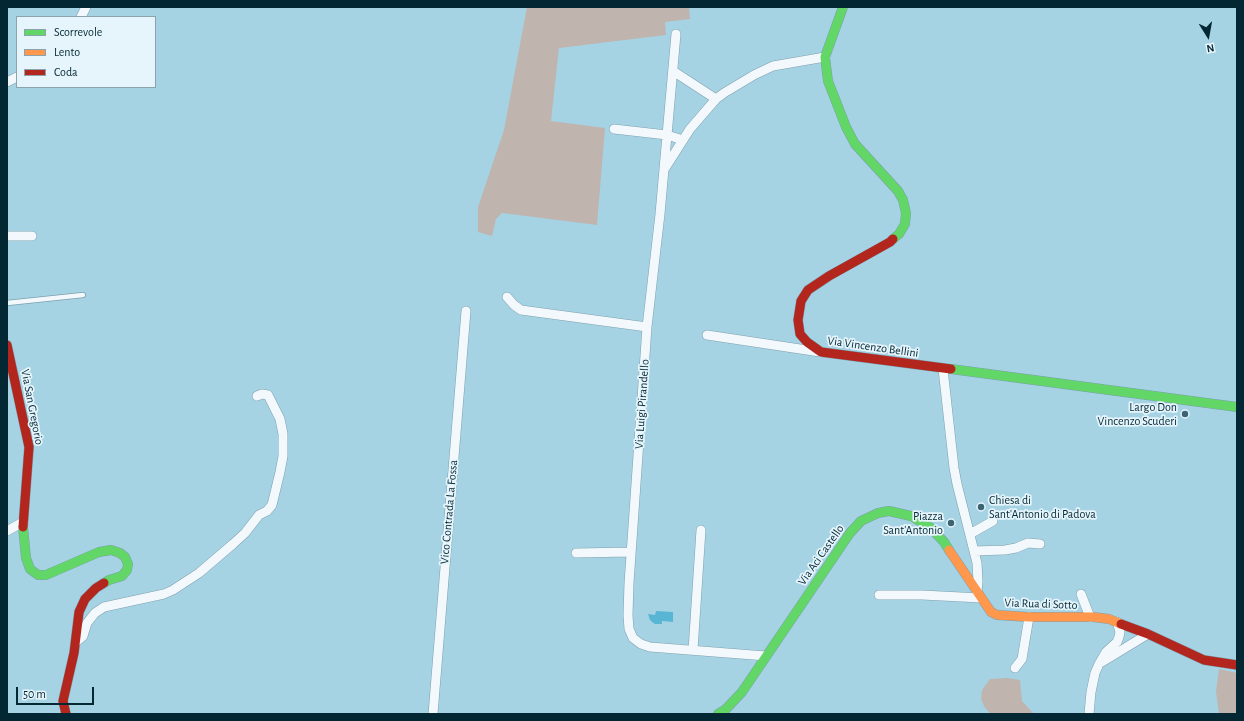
<!DOCTYPE html>
<style>
body{margin:0}
#map{position:relative;width:1244px;height:721px;overflow:hidden;background:#a6d3e4;font-family:"Alegreya Sans",sans-serif}
canvas{display:block}
.frame{position:absolute;inset:0;border:8px solid #032834;pointer-events:none}
.legend{position:absolute;left:16px;top:16px;width:140px;height:72px;box-sizing:border-box;background:#e6f5fc;border:1px solid #8ba3ac;margin:0;padding:5px 7px;list-style:none;font-size:12px;color:#032834}
.legend li{display:flex;align-items:center;gap:8px;height:20px}
.legend b{width:20px;border:1px solid #8ba3ac}
.north{position:absolute;left:1188px;top:16px;width:40px;height:40px;-webkit-text-stroke:3px #e6f5fc;paint-order:stroke;rotate:169deg;font-size:11px;font-weight:700;line-height:16px;text-align:center;color:#032834}
.north::after{content:'';display:block;margin:auto;width:14px;height:18px;background:#032834;clip-path:polygon(50% 0,100% 100%,50% 72%,0 100%)}
.scale{position:absolute;left:16px;top:687px;width:78px;height:18px;box-sizing:border-box;border:2px solid #032834;border-top:0;padding-left:5px;font-size:12px;line-height:14px;white-space:nowrap;color:#032834;-webkit-text-stroke:3px #e6f5fc;paint-order:stroke}
</style>
<div id="map">
<canvas width="1244" height="721"></canvas>
<div class="frame"></div>
<ul class="legend">
<li><b style="height:5px;background:#63d668"></b>Scorrevole</li>
<li><b style="height:5px;background:#ff974d"></b>Lento</li>
<li><b style="height:5px;background:#b3261e"></b>Coda</li>
</ul>
<div class="north">N</div>
<div class="scale">50 m</div>
</div>
<script>
const ctx = document.querySelector('canvas').getContext('2d');
ctx.lineJoin = 'round';
function fillPath(path, color) { ctx.fillStyle = color; ctx.fill(path, 'evenodd'); }
const poly = rows => new Path2D(rows.map(r => 'M' + r).join(''));
function trace(path, color, width, dash) { ctx.strokeStyle = color; ctx.lineWidth = width; ctx.lineCap = dash ? 'butt' : 'round'; ctx.setLineDash(dash || []); ctx.stroke(path); }
function write(font, color, halo, rows, align = 'center') {
  ctx.font = font + ' "Alegreya Sans",sans-serif'; ctx.lineWidth = 3.5; ctx.setLineDash([]); ctx.textBaseline = 'middle'; ctx.strokeStyle = halo; ctx.fillStyle = color; for (const [text, x, y, turn = 0] of rows) {
    ctx.save(); ctx.translate(x, y); ctx.rotate((+turn || 0) * Math.PI / 180); ctx.textAlign = isNaN(turn) ? turn : align; if (halo) ctx.strokeText(text, 0, 0); ctx.fillText(text, 0, 0); ctx.restore();
  }
}
fillPath(poly([
 [527,7,689,7,690,19,665,22,666,35,559,48,551,121,605,128,597,225,502,213,496,219,492,236,478,232,478,207,504,130],
 [1219,669,1237,673,1237,714,1219,714,1216,691],
 [1007,678,1020,680,1022,701,1034,714,991,714,985,708,981,699,982,690,990,679]
]), '#bfb4ae');
fillPath(poly([
 [656,611,673,612,673,622,662,621,662,624,655,624,652,622,650,620,648,614,655,615]
]), '#58b5d4');
const lane = poly([
 [7,303,83,295]
]);
const street = poly([
 [81,17,86,7],
 [676,34,660,214,647,327,629,583,628,615,629,629,633,638,641,644,650,647,766,656],
 [673,71,716,99],
 [7,82,17,77],
 [614,129,667,135,683,140],
 [665,168,690,129,716,99,724,93,754,75,773,66,825,57],
 [7,236,32,236],
 [507,297,514,305,521,310,647,327],
 [707,335,820,352],
 [943,369,954,468,957,484,977,563,978,581,977,591],
 [7,531,23,522],
 [970,534,993,521],
 [974,551,1005,550,1016,548,1028,543,1040,544],
 [576,553,631,552],
 [1081,594,1090,617],
 [879,595,922,595,981,598],
 [76,642,83,636,87,623,95,613,104,607,164,594,173,590,199,573,233,544,245,533,259,515,267,511,272,505,280,472,283,456,283,434,280,419,268,395,262,394,257,396],
 [693,650,701,530],
 [1102,662,1148,634],
 [1015,668,1022,659,1029,617],
 [433,714,466,311],
 [1089,714,1091,692,1095,673,1099,664,1106,652,1117,642,1119,637,1120,632,1117,622]
]);
const fast = poly([
 [843,7,825,57,828,81,846,127,855,144,898,191,903,200,906,213,905,224,899,234,893,239],
 [951,369,1237,407],
 [23,527,26,558,30,569,38,575,46,575,99,552,111,550,120,553,125,557,128,564,127,570,122,576,109,580,104,583],
 [718,714,726,709,742,692,850,533,861,521,878,513,889,511,911,516,931,528,944,542,949,550]
]);
const slow = poly([
 [949,550,991,612,997,615,1029,617,1093,617,1109,619,1121,624]
]);
const jam = poly([
 [893,239,890,242,829,276,808,290,801,301,798,320,800,334,807,342,821,352,951,369],
 [7,345,29,447,23,527],
 [1121,624,1148,634,1204,660,1237,665],
 [66,714,63,701,74,653,79,612,85,599,96,588,104,583]
]);
trace(lane, '#7ca0ae', 6);
trace(street, '#7ca0ae', 10);
trace(fast, '#7ca0ae', 10);
trace(slow, '#7ca0ae', 10);
trace(jam, '#7ca0ae', 10);
trace(lane, '#f2f8fb', 4.5);
trace(street, '#f2f8fb', 9);
trace(fast, '#63d668', 9);
trace(slow, '#ff974d', 9);
trace(jam, '#b3261e', 9);
for (const [x, y, r, color] of [
 [1185,414,4,"#3c6472"],
 [981,507,4,"#3c6472"],
 [951,523,4,"#3c6472"]
]) { const dot = new Path2D(); dot.arc(x, y, r, 0, 2 * Math.PI); ctx.fillStyle = color; ctx.fill(dot); trace(dot, '#e6f5fc', 1.5); }
write('12px', '#032834', '#e6f5fc', [
 ["Via Vincenzo Bellini",873,347,8],
 ["Via Luigi Pirandello",642,404,-86],
 ["Via San Gregorio",32,407,79],
 ["Vico Contrada La Fossa",449,512,-85],
 ["Via Aci Castello",821,555,-55],
 ["Via Rua di Sotto",1041,604,2]
]);
write('12px', '#032834', '#e6f5fc', [
 ["Largo Don",1177,407],
 ["Vincenzo Scuderi",1177,421],
 ["Chiesa di",989,500,"left"],
 ["Sant'Antonio di Padova",989,514,"left"],
 ["Piazza",943,516],
 ["Sant'Antonio",943,530]
], 'right');
</script>
